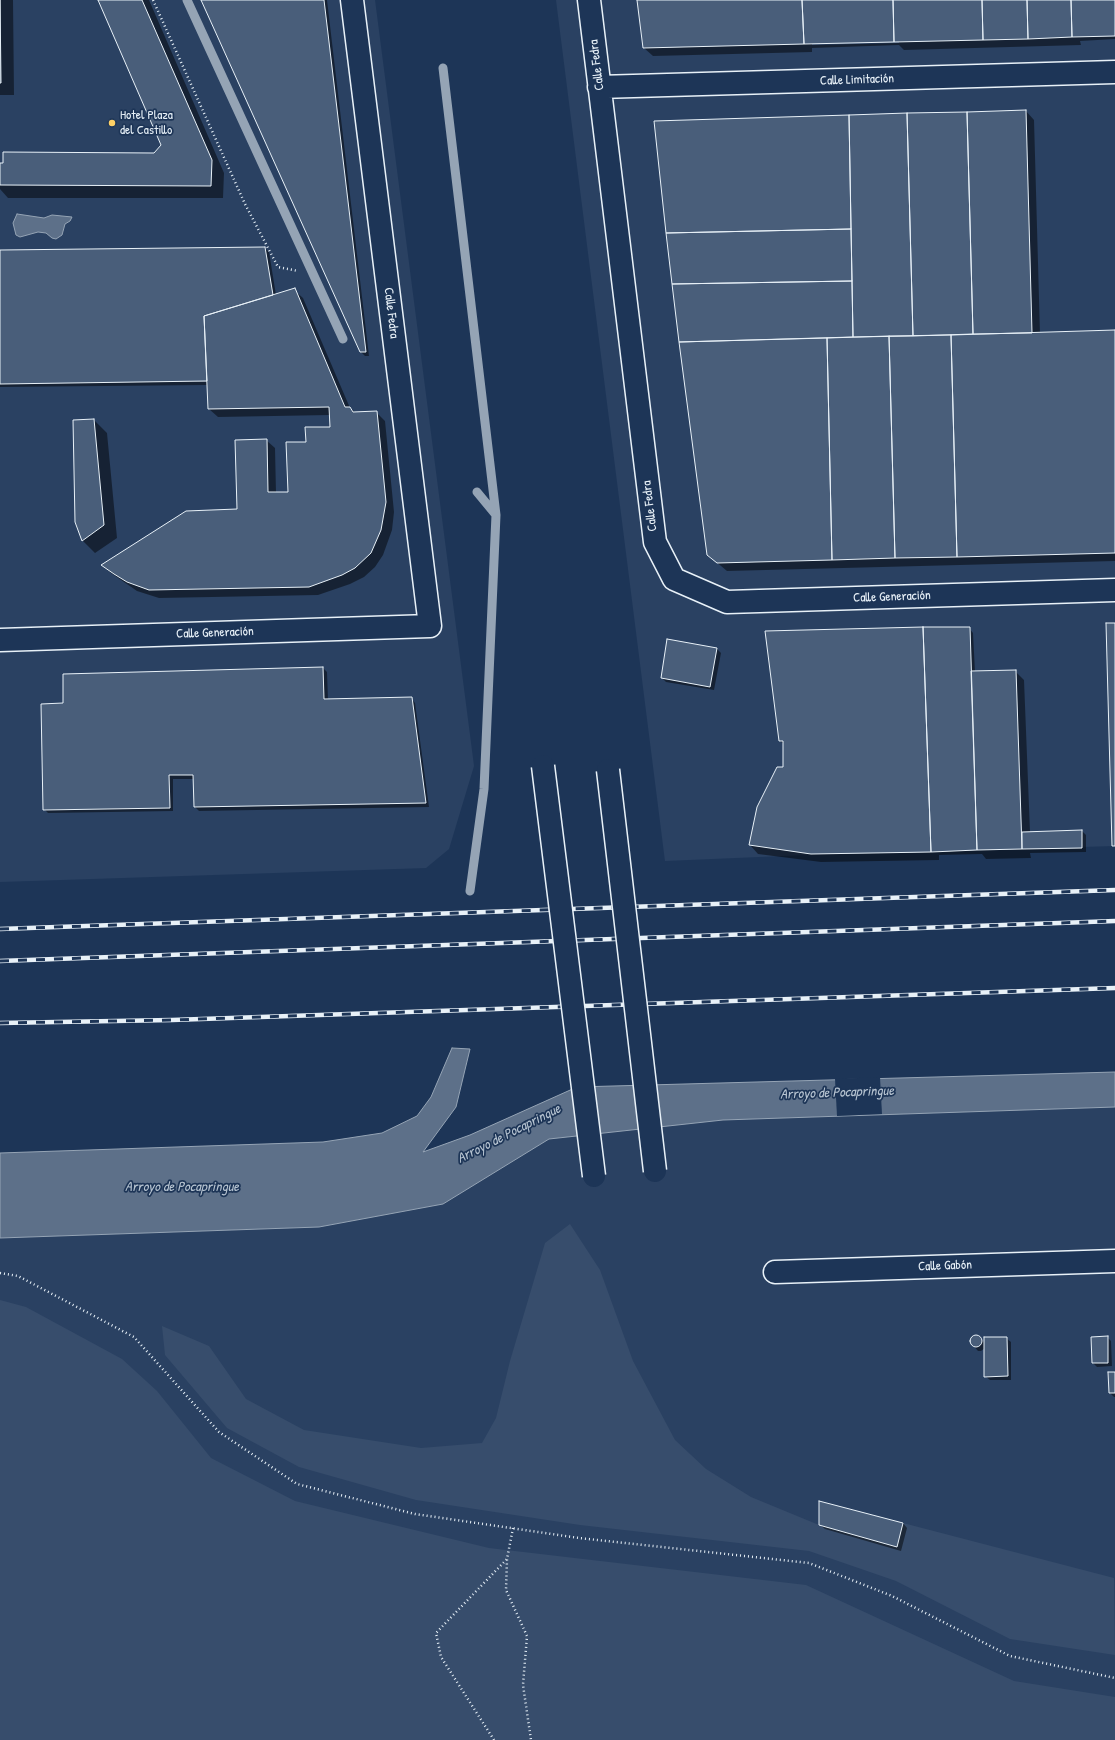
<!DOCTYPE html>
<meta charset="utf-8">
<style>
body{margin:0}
canvas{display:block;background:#1d3557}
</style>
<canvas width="1115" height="1740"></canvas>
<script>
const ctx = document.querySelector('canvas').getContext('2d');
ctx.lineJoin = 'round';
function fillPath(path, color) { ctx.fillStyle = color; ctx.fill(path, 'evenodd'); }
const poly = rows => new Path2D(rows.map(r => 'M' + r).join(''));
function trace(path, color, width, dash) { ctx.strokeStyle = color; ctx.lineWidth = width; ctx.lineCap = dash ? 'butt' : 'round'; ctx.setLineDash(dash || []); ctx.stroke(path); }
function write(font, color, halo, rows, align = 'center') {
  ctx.font = font + ' "Patrick Hand",sans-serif'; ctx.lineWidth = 3.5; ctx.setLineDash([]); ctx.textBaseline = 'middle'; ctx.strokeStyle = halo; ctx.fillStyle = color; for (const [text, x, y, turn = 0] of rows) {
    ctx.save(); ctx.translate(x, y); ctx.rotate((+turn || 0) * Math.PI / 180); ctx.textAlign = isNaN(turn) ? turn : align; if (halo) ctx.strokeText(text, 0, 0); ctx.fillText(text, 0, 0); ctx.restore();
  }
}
fillPath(poly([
 [0,0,375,0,474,766,449,849,426,868,0,882],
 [556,0,1115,0,1115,846,829,854,665,861],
 [1115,1107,1115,1740,0,1740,0,1238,319,1227,443,1204,549,1139,723,1120]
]), '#2a4162');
fillPath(poly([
 [570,1224,600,1270,633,1361,675,1440,706,1469,751,1497,819,1525,896,1547,903,1523,1114,1578,1115,1655,1010,1639,896,1581,809,1551,580,1525,416,1500,299,1467,227,1428,165,1355,162,1326,209,1346,246,1399,304,1430,421,1448,482,1443,496,1418,510,1361,545,1243],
 [0,1300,26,1307,122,1359,157,1391,211,1458,295,1501,489,1548,806,1585,1014,1681,1115,1697,1115,1740,0,1740]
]), '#374d6c');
const water = poly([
 [17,214,44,218,52,215,72,217,70,221,65,224,62,235,56,239,52,238,46,233,38,232,20,237,16,235,13,223,17,214],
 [452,1048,470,1049,456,1107,423,1152,470,1135,577,1087,1115,1072,1115,1107,723,1120,549,1139,443,1204,319,1227,0,1238,0,1153,323,1142,382,1133,417,1116,431,1097,452,1048]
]);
fillPath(water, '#5d7089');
trace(water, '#95a4b5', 1);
fillPath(poly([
 [880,1077,882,1114,837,1116,835,1079]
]), '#1d3557');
fillPath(poly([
 [0,0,13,0,14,95,0,95],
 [99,0,149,0,224,173,223,198,8,198,0,189,0,164,154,154,162,145],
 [202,0,327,0,369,356,365,356,361,352],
 [638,0,1115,0,1115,39,1080,41,1081,45,904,50,899,45,812,48,812,52,653,56,644,48],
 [899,41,899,43,812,45,812,43],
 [1026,111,1034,120,1040,334,1115,331,1115,561,727,571,708,555,673,284,655,122],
 [265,248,269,252,276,295,294,290,303,298,350,408,355,412,376,412,385,421,394,512,392,530,383,555,375,567,364,577,350,584,318,595,159,598,137,591,111,573,103,565,238,510,266,440,275,448,276,493,289,493,307,443,331,428,330,415,218,417,209,409,208,385,0,387,0,251],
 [94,420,107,433,117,538,95,553,83,541,76,522],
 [969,628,973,633,975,672,1015,671,1024,680,1030,832,1082,831,1086,835,1086,852,1030,853,1031,858,986,859,982,854,939,855,939,860,821,862,758,854,750,845,784,768,784,744,780,741],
 [717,649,721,653,714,690,666,682,662,678],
 [323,668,327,672,328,700,411,698,415,703,429,807,199,811,195,807,194,779,173,779,173,811,48,813,44,809,64,704],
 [973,1336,978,1336,985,1343,1006,1338,1011,1342,1011,1380,990,1380,985,1376,985,1348,981,1351,978,1351,971,1343,971,1339],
 [1107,1337,1111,1341,1112,1366,1097,1367,1093,1363],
 [1115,1373,1115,1397,1114,1397,1110,1393],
 [903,1523,907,1528,901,1551,825,1529,820,1525]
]), '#0007');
trace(poly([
 [187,0,343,339],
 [443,68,496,515],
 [470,891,484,789,496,515,477,492]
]), '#95a4b5', 9);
const building = poly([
 [0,0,1,83,0,83,0,0],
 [98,0,142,0,212,160,211,186,0,185,0,163,3,163,3,152,154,153,161,145,98,0],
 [201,0,324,0,366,352,360,352,201,0],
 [637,0,802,0,804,44,643,48,637,0],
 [802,0,893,0,894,42,804,44,802,0],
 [893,0,982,0,983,40,894,42,893,0],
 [982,0,1027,0,1028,39,983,40,982,0],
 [1027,0,1071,0,1072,37,1028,39,1027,0],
 [1071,0,1115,0,1115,36,1072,37,1071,0],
 [1026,110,1032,333,973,334,967,112,1026,110],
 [967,112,973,334,913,336,907,113,967,112],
 [907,113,913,336,853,337,849,115,907,113],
 [849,115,851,229,666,233,654,121,849,115],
 [851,229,852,281,672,284,666,233,851,229],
 [265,247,273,295,204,316,207,381,0,384,0,250,265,247],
 [852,281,853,337,679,342,672,284,852,281],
 [295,288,345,407,350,407,353,412,377,411,386,502,381,530,371,553,355,568,342,575,309,587,149,590,127,582,114,574,101,565,186,511,237,509,235,440,267,439,268,492,288,492,286,442,306,442,305,427,330,427,329,407,208,409,204,316,295,288],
 [1115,330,1115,553,957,557,951,335,1115,330],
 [951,335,957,557,895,558,889,336,951,335],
 [889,336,895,558,832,560,827,338,889,336],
 [827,338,832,560,717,563,707,555,679,342,827,338],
 [94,419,104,525,82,541,75,522,73,420,94,419],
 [1106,623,1115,623,1115,846,1112,846,1106,623],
 [923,627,970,627,977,850,931,852,923,627],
 [923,627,931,852,811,854,749,845,757,807,777,767,783,767,783,741,779,741,765,631,923,627],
 [667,639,717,648,710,687,661,678,667,639],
 [323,667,324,699,412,697,426,803,194,807,193,775,169,775,170,808,43,810,41,704,63,703,63,674,323,667],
 [1016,670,1022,849,977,850,971,671,1016,670],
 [1082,830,1082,848,1022,849,1022,832,1082,830],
 '970 1341a6 6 0 1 1 12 0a6 6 0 1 1-12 0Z',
 [1108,1336,1108,1363,1092,1363,1091,1337,1108,1336],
 [984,1337,1007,1337,1008,1376,984,1377,984,1337],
 [1108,1372,1115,1372,1115,1393,1109,1393,1108,1372],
 [819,1501,903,1523,897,1547,819,1525,819,1501]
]);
fillPath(building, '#495e7a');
trace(building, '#e8f1f8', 1);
const minor = poly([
 [589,0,655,542,674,579,727,602,1115,590],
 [599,87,1115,72],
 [0,640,430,626,352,0],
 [775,1272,1115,1261]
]);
trace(minor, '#e8f1f8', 25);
trace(poly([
 [153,0,245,204,278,267,298,271],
 [0,1273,18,1276,134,1337,219,1432,297,1484,415,1514,579,1538,809,1563,892,1596,1010,1656,1115,1678],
 [513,1528,507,1559,506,1590,527,1636,523,1685,531,1740],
 [494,1740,441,1657,436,1633,507,1559]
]), '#e8f1f8', 2.5, [1, 3]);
trace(minor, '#1d3557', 22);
const rail = poly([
 [0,929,1115,890],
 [0,961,1115,921],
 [0,1023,172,1020,1115,988]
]);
trace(rail, '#e8f1f8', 4.5);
trace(rail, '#1d3557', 3, [9]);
const minorBridge = poly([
 [543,766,594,1176],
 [608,770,655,1171]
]);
trace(minorBridge, '#e8f1f8', 25, []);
trace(minorBridge, '#1d3557', 22);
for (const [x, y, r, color] of [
 [112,123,4,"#ffd166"]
]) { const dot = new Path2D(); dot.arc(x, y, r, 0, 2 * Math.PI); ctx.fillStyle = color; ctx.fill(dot); trace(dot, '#1d3557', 1.5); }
write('13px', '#e8f1f8', '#1d3557', [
 ["Calle Fedra",597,65,-97],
 ["Calle Limitación",857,80,-2],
 ["Calle Fedra",391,313,83],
 ["Calle Fedra",650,506,-97],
 ["Calle Generación",892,597,-2],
 ["Calle Generación",215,633,-2],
 ["Calle Gabón",945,1266,-2]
]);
write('13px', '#e8f1f8', '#1d3557', [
 ["Hotel Plaza",120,116],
 ["del Castillo",120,131]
], 'left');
write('italic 14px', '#b7c4d1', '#1d3557', [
 ["Arroyo de Pocapringue",837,1093,-2],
 ["Arroyo de Pocapringue",509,1134,-27],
 ["Arroyo de Pocapringue",182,1187]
]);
</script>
